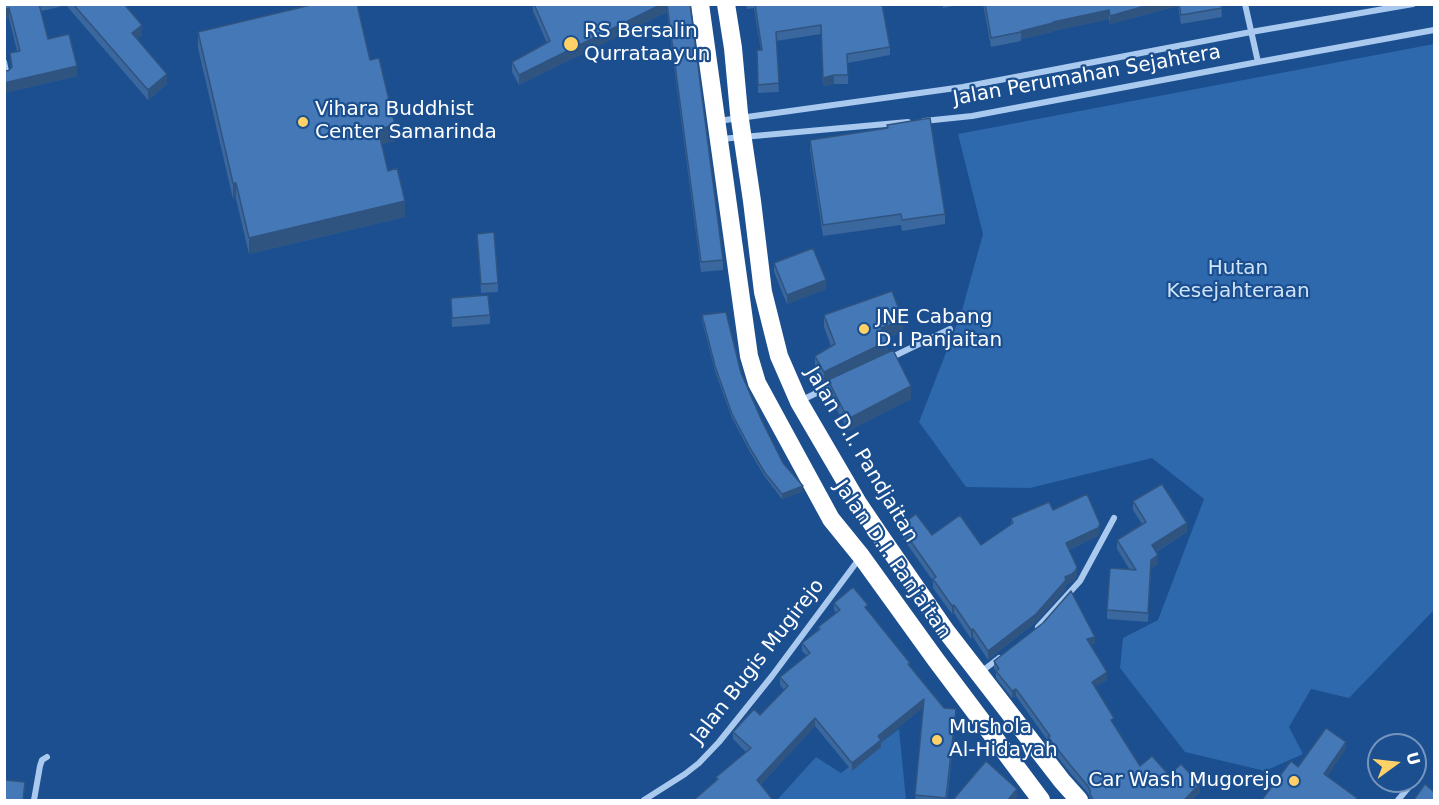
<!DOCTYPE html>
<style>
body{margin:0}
#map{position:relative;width:1439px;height:805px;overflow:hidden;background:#1b4f8f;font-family:"DejaVu Sans",sans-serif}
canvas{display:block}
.frame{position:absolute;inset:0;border:6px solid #fff;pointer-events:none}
.north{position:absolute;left:1367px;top:733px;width:60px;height:60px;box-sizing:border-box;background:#1b4f8f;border:2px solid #7695bc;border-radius:50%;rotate:75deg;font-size:16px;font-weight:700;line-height:24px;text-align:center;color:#fff}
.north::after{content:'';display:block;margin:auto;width:21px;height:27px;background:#ffd166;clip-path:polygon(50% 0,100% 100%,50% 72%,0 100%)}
</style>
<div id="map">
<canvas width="1439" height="805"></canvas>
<div class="frame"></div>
<div class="north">U</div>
</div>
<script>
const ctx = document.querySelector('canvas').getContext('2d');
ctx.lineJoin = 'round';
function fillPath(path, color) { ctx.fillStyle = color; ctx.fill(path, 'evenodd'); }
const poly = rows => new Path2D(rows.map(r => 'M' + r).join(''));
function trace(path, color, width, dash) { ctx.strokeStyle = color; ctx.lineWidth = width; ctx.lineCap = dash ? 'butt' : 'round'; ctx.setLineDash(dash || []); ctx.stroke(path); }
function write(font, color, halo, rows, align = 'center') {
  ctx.font = font + ' "DejaVu Sans",sans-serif'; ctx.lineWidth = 4.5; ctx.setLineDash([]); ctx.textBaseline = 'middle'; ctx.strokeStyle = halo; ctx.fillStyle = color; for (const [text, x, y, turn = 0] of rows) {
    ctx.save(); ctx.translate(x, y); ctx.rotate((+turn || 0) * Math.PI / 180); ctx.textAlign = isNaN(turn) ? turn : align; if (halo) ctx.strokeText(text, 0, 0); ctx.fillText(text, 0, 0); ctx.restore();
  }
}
fillPath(poly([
 [1434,44,1434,610,1349,698,1311,689,1289,727,1303,754,1265,771,1185,752,1120,668,1123,638,1158,620,1204,499,1152,458,1030,488,966,487,919,422,961,314,983,234,958,134],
 [899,729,906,800,777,800,816,757,841,773]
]), '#2e69ad');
trace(poly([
 [1245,4,1258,62],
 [4,62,7,76],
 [718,121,963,87,1251,32,1413,4],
 [924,121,972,116,1258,62,1434,30],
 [721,139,908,122],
 [888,359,950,329],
 [802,400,833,385],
 [1038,627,1080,581,1114,518],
 [981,672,999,658],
 [34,800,40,766,42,760,47,757],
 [644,800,685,774,699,763,719,742,772,676,859,559],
 [1398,800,1414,781]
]), '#a9c9ee', 6);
trace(poly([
 [700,4,749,356,757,383,831,519,861,556,936,660,1041,800],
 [726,4,733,48,739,113,752,201,763,292,779,356,799,402,858,503,881,537,946,631,1062,781,1079,800]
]), '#fff', 18);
fillPath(poly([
 [4,4,60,4,60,7,41,11,48,39,77,76,4,93,4,70,8,71,11,68,10,53,17,51,9,18],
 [65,4,124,4,142,35,137,39,167,84,148,100],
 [533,4,690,4,723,260,723,270,701,272,667,12,519,85,512,72,512,62,547,43,533,11],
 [746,4,783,4,890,47,890,55,848,63,848,84,834,84,823,86,821,34,776,41,779,92,758,93,757,50,761,50,754,8,747,9],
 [943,4,961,4,943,8],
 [983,4,1221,4,1222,17,1181,24,1178,6,1110,24,1109,19,1053,31,1053,32,1021,39,1021,41,991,47],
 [198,32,370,60,395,141,382,144,388,171,405,217,249,254,236,199,233,199,198,48],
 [810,140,945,214,945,224,902,231,901,225,823,236,810,150],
 [477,234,498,283,498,292,481,293],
 [774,263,826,289,787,304,774,272],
 [451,298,490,315,490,324,452,327],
 [702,315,741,373,762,421,783,463,803,491,782,499,765,477,750,452,732,418,715,371,702,320],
 [824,315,903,332,886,338,888,352,911,399,848,431,828,393,828,381,824,384,815,367,815,356,831,346,824,327],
 [1133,501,1187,532,1156,552,1158,564,1151,568,1148,622,1107,619,1107,610,1130,570,1117,549,1117,540,1142,524,1133,510],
 [1053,510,1100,532,1098,536,1069,550,1077,575,1076,578,1072,582,1066,585,1066,589,1036,622,988,660,973,637,971,639,954,613,952,614,933,588,933,581,900,534,900,526,932,535,981,545,1011,524,1011,518],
 [834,603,868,611,910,666,944,708,956,717,947,801,915,801,923,707,881,742,881,747,852,771,815,726,761,784,773,801,695,801,695,799,716,781,716,777,746,752,733,739,733,732,760,715,784,690,780,685,780,677,807,656,802,651,802,643,818,630,818,627,836,613,834,610],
 [1095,644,1091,645,1107,680,1095,687,1114,725,1140,766,1169,775,1200,792,1191,801,1090,801,1090,797,1087,792,1071,774,1048,745,1048,741,1016,696,1012,698,996,678,996,672,994,668,994,661]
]), '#3a679d');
fillPath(poly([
 [662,4,667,4,667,12,519,85,519,75],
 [1152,4,1178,4,1178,6,1110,24,1110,16],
 [9,8,9,18,4,20,4,10],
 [1109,10,1109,19,1053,31,1053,32,1021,39,1021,31,1053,22],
 [142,25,142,35,132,44,132,33],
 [77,66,77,76,4,93,4,83],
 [167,74,167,84,148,100,148,90],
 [834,75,834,84,823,86,823,78],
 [395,125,395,141,378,145,378,129],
 [233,183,236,183,236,199,233,199],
 [405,201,405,217,249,254,249,238],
 [826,280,826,289,787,304,787,295],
 [903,320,903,332,881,339,881,328],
 [888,341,888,353,824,384,824,372],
 [911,386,911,399,848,431,848,419],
 [803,486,803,491,782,499,782,494],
 [1187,523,1187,532,1152,554,1152,545],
 [1100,524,1100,532,1098,536,1066,551,1066,543],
 [1158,555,1158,564,1151,568,1148,622,1151,560],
 [1077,567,1077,575,1076,578,1072,582,1066,585,1066,589,1036,622,988,660,988,651,1065,577],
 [954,605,954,613,952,614,952,606],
 [973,629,973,637,971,639,971,630],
 [1095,637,1095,644,1087,646,1087,639],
 [1107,672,1107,680,1092,689,1092,682],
 [1016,689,1016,696,1012,698,1012,691],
 [924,699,924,707,881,742,881,747,852,771,852,763,878,736],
 [956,709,956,717,946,801],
 [815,718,815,726,757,788,757,780],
 [1346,742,1346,749,1324,782,1324,774],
 [1200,784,1200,792,1191,801,1183,801],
 [1017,789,1017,797,1014,801,1007,801]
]), '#305480');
const building = poly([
 [4,4,39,4,48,39,69,34,77,66,4,83,4,70,8,71,12,67,10,53,20,51,9,8,4,10,4,4],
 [73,4,124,4,142,25,132,33,167,74,148,90,73,4],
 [315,4,357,4,370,60,379,58,395,125,378,129,388,171,397,168,405,201,249,238,236,183,233,183,198,32,315,4],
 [534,4,662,4,519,75,512,62,550,41,534,4],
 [667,4,690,4,723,260,701,262,667,4],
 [755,4,882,4,890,47,847,54,848,75,834,75,823,78,821,25,776,32,779,83,758,85,757,50,762,50,755,4],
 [985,4,1152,4,1110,16,1109,10,1053,22,1053,23,1021,31,1021,32,991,38,985,4],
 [1179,4,1221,4,1222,8,1181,15,1179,4],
 [930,118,945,214,902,220,901,214,823,225,810,140,888,128,887,125,930,118],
 [494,232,498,283,481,284,477,234,494,232],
 [813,248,826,280,787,295,774,263,813,248],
 [892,291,903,320,881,328,888,341,824,372,815,356,835,344,824,315,892,291],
 [488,295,490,315,452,318,451,298,488,295],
 [726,312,741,373,762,421,783,463,803,486,782,494,765,473,750,448,732,414,715,366,702,315,726,312],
 [893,350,911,386,848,419,828,380,893,350],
 [1162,484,1187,523,1152,545,1158,555,1151,560,1148,613,1107,610,1110,568,1136,570,1117,540,1146,522,1133,501,1162,484],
 [1087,494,1100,524,1098,528,1066,543,1077,567,1076,570,1072,574,1065,577,1066,580,1036,614,988,651,973,629,971,630,954,605,952,606,933,579,936,577,900,526,916,514,932,535,960,515,981,545,1013,523,1011,518,1049,502,1053,510,1087,494],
 [853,587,868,605,865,607,910,663,908,664,944,708,956,709,946,798,915,795,924,699,878,736,881,740,852,763,815,718,757,780,773,800,773,801,697,801,695,799,718,779,716,777,751,748,733,732,754,709,760,715,788,686,780,677,810,653,802,643,820,629,818,627,840,610,834,603,853,587],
 [1071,591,1095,637,1087,639,1107,672,1092,682,1114,718,1111,720,1140,766,1152,756,1169,775,1181,764,1200,784,1183,801,1094,801,1090,794,1090,790,1087,785,1071,766,1048,737,1050,736,1016,689,1012,691,996,671,999,669,994,661,1043,623,1071,591],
 [1326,728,1346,742,1324,774,1357,798,1356,801,1261,801,1291,761,1298,767,1326,728],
 [986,761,1017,789,1007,801,952,801,986,761],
 [4,780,25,782,23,801,4,801,4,780],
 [1425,784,1434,792,1434,801,1413,801,1425,784]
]);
fillPath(building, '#4478b7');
trace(building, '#305480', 1.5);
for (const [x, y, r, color] of [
 [571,44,8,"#ffd166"],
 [303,122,6,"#ffd166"],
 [864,329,6,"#ffd166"],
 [937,740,6,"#ffd166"],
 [1294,781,6,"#ffd166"]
]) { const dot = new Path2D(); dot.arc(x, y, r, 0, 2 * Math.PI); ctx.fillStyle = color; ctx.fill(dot); trace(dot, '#1b4f8f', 2); }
write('20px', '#fff', '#1b4f8f', [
 ["RS Bersalin",584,32],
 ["Qurrataayun",584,55],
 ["Vihara Buddhist",315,110],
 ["Center Samarinda",315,133],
 ["JNE Cabang",876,318],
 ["D.I Panjaitan",876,341],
 ["Mushola",949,728],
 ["Al-Hidayah",949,751],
 ["Car Wash Mugorejo",1282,781,"right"]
], 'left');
write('20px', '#fff', '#1b4f8f', [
 ["Jalan Perumahan Sejahtera",1087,76,-10],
 ["Jalan D.I. Pandjaitan",861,455,59],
 ["Jalan D.I. Panjaitan",892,560,55],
 ["Jalan Bugis Mugirejo",758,662,-52]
]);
write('20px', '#cfe3fa', '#1b4f8f', [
 ["Hutan",1238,269],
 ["Kesejahteraan",1238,292]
]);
</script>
